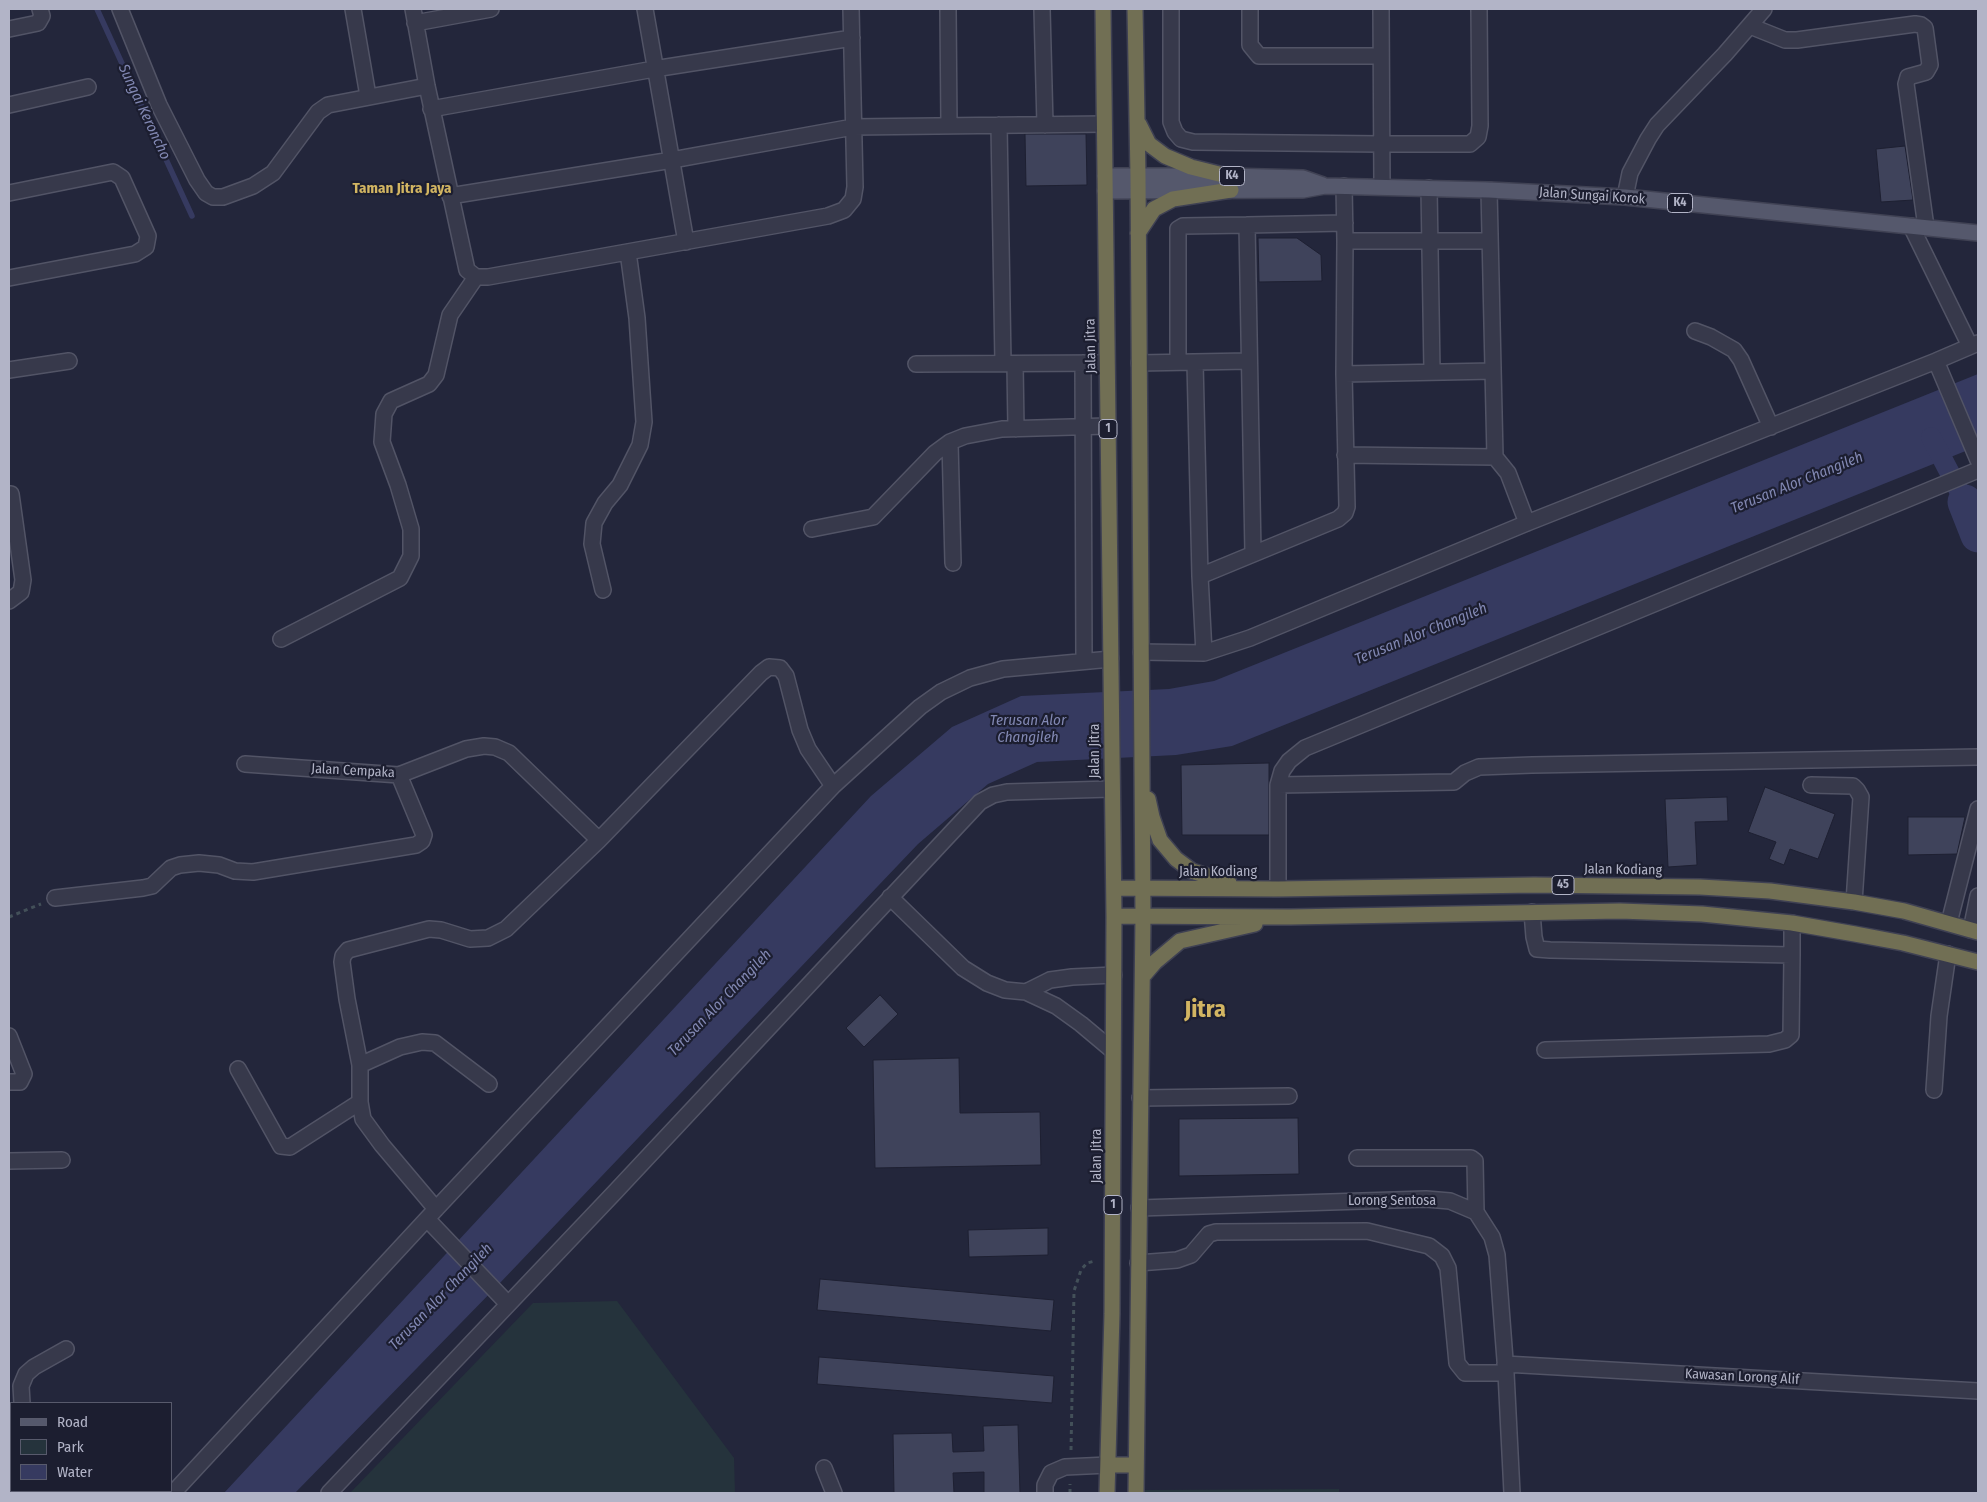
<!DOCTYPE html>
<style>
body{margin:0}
#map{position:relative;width:1987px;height:1502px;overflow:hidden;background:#23263b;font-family:"Fira Sans Condensed",sans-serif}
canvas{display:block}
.frame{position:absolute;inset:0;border:10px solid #b2b4c7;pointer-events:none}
.legend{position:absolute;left:10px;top:1402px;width:162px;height:90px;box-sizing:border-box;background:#1c1e30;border:1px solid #585a6c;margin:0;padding:6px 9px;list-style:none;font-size:15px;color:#b2b4c7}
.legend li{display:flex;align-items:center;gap:10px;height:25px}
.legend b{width:25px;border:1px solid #585a6c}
</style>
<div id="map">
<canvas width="1987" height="1502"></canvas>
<div class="frame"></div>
<ul class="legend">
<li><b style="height:6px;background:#55586c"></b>Road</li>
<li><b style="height:14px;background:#25333c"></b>Park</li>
<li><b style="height:14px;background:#363a60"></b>Water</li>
</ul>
</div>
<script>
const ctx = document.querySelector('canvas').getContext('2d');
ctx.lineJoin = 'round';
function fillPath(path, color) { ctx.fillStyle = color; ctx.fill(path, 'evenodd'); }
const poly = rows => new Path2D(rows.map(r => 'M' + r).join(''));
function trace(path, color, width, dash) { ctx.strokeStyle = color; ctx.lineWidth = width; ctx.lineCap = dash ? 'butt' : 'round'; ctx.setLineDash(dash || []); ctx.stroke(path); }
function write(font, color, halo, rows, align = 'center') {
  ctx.font = font + ' "Fira Sans Condensed",sans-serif'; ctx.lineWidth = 4.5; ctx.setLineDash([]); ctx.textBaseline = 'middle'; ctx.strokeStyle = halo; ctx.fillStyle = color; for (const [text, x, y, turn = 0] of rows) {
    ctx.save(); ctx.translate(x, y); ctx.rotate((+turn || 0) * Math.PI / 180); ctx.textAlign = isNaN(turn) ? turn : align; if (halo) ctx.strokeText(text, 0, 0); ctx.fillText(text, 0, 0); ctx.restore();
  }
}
fillPath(poly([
 [617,1301,734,1458,735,1493,350,1493,533,1303],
 [1339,1489,1339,1493,1140,1493,1140,1490]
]), '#25333c');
fillPath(poly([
 [1978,374,1978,446,1232,746,1176,755,1037,762,988,784,918,844,499,1284,295,1493,224,1493,871,796,952,727,1021,696,1169,689,1214,681]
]), '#363a60');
trace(poly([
 [97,9,192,216]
]), '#363a60', 5.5);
trace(poly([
 [1931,437,1965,502]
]), '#363a60', 20);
trace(poly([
 [1965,502,1978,535]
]), '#363a60', 35);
const building = poly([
 [1025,134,1086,134,1087,185,1026,186,1025,134],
 [1905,146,1913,200,1881,202,1876,149,1905,146],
 [1258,238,1297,238,1321,255,1322,281,1259,282,1258,238],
 [1269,763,1269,835,1182,835,1181,765,1269,763],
 [1765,787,1835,814,1818,859,1790,849,1784,865,1769,859,1776,842,1748,832,1765,787],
 [1727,797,1728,821,1695,822,1697,865,1668,867,1665,799,1727,797],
 [1908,817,1965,817,1957,854,1908,855,1908,817],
 [880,995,898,1014,864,1047,846,1028,880,995],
 [959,1058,960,1113,1040,1112,1041,1165,875,1168,873,1060,959,1058],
 [1298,1118,1299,1174,1179,1176,1179,1119,1298,1118],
 [1048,1228,1048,1255,969,1257,968,1230,1048,1228],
 [820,1279,1054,1300,1051,1331,817,1310,820,1279],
 [819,1357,1054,1376,1052,1403,817,1384,819,1357],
 [1018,1425,1020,1493,984,1493,984,1472,953,1473,954,1493,894,1493,893,1434,952,1433,953,1452,984,1451,983,1426,1018,1425]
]);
fillPath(building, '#3f435b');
trace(building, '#1e2032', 1);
const minor = poly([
 [120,9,159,105,197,180,206,193,213,197,223,197,253,186,273,173,318,112,328,105,427,86],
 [353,9,368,96],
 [413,9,427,86,467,270,476,277,488,277,828,216,844,210,853,199,855,187,851,9],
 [645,9,686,242],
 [948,9,949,126],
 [1042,9,1045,125],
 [1171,9,1171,122,1175,132,1181,139,1193,142,1380,144,1470,144,1478,137,1480,126,1479,9],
 [1250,9,1250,45,1259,56,1381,56],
 [1381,9,1382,186],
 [415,23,491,9],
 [1750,26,1785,40,1797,40,1915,24,1921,25,1925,28,1930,65,1926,72,1908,77,1906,84,1926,227],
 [9,29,38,23,42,16,40,9],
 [9,105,88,87],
 [431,109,654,69,852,38],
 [999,125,1003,363],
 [1429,188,1432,371],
 [1489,190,1495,457,1508,473,1527,523],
 [9,193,113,172,122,178,148,236,146,247,135,254,9,278],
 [450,196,672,160,853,127,1104,124],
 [1625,197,1630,173,1648,139,1657,125,1725,54,1764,9],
 [1247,225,1345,223],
 [1911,226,1970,346],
 [1345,241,1489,241],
 [1695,331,1711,337,1734,350,1741,360,1771,427],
 [1936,361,1978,460],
 [1178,362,1178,229,1183,226,1247,225,1253,553],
 [1195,362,1200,576],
 [1083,363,1084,661],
 [1139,363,1249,361],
 [916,364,1107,363],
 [1015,364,1016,429],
 [9,370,69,361],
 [1344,374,1493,371],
 [950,442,953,563],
 [1345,455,1495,457],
 [812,529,873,517,935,453,950,442,965,436,1002,429,1107,426],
 [603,590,592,544,594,523,605,503,620,485,640,445,644,422,637,318,628,252],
 [9,601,21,592,23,580,11,494],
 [281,639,400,578,411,556,411,529,398,485,382,442,384,414,391,401,429,384,436,375,450,315,476,277],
 [1141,652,1204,653,1250,638,1527,523,1936,361,1978,343],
 [1204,653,1200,576,1338,519,1345,513,1347,507,1344,374,1345,241,1344,186],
 [245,764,399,775,466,749,484,746,495,747,509,753,599,840],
 [1278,785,1454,782,1465,773,1479,767,1532,765,1978,757],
 [1811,785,1853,786,1857,790,1861,797,1854,902],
 [1278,889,1278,785,1282,771,1289,761,1305,748,1978,470],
 [890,897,963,968,987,983,1005,990,1026,992,1056,1006,1081,1024,1112,1050],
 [55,898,143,888,152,886,171,868,180,865,199,863,219,865,235,871,253,872,416,845,422,841,424,835,399,775],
 [1532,912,1534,937,1537,949,1550,950,1792,955,1791,1035,1785,1040,1769,1044,1545,1050],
 [1949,923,1978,809],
 [1971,930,1978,896],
 [1792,955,1792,923],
 [1026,992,1050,980,1072,977,1114,975],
 [9,1036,24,1074,20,1082,9,1082],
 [360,1065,400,1047,422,1042,435,1043,489,1084],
 [238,1069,281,1146,290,1147,360,1102],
 [1934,1090,1939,1016,1948,954],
 [1140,1098,1289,1096],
 [1357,1158,1471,1158,1475,1161,1476,1212],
 [9,1161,62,1160],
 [1139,1208,1426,1199,1450,1201,1476,1212,1492,1237,1497,1255,1506,1373,1512,1493],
 [436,1209,382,1145,363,1119,360,1102,360,1065,347,999,342,962,343,956,348,950,429,929,441,930,470,939,488,938,506,929,599,840,761,673,769,667,780,668,786,676,800,730,808,749,833,786],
 [428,1220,508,1304],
 [1138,1263,1177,1260,1191,1255,1209,1234,1216,1232,1367,1231,1429,1246,1442,1256,1448,1268,1457,1363,1465,1373,1506,1373],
 [1505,1364,1978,1391],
 [22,1403,21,1386,26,1374,34,1367,66,1349],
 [824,1468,834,1493],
 [41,1491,41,1493],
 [173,1493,436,1209,833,786,920,707,941,692,970,678,1003,669,1111,659],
 [329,1493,615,1192,980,802,993,795,1007,792,1111,789],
 [1045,1493,1045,1485,1051,1473,1065,1467,1108,1465]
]);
const major = poly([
 [1105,176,1227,176,1303,178,1323,185],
 [1105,191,1303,190,1325,186,1489,190,1625,197,1978,233]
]);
const highway = poly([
 [1103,9,1114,916,1112,1314,1107,1493],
 [1135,9,1138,176,1143,917,1136,1493],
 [1139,124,1149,144,1165,156,1191,167,1227,176],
 [1138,233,1154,209,1173,199,1231,190],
 [1148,799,1152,817,1160,840,1176,859,1192,871,1229,883],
 [1114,888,1278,889,1534,885,1700,887,1770,891,1854,902,1904,911,1978,932],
 [1114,916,1290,917,1620,911,1702,914,1792,923,1855,934,1903,943,1978,962],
 [1143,976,1155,962,1180,941,1255,924],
 [1108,1465,1136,1465]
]);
trace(minor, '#525466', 18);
trace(major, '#404254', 18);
trace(highway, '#3f4153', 18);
trace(poly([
 [9,917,41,904],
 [1071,1450,1074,1291,1081,1270,1087,1263,1095,1261],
 [1070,1493,1070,1484]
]), '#435059', 3, [4, 4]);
trace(minor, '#37394b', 15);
trace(major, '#55586c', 15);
trace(highway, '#716f54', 15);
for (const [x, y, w] of [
 [1232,176,25],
 [1680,203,25],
 [1108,429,18],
 [1563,885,22],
 [1113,1205,18]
]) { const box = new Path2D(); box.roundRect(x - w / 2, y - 9.5, w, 19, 4); ctx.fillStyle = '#1c1e30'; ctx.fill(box); trace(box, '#b2b4c7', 1); }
write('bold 12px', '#b2b4c7', null, [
 ["K4",1232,176],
 ["K4",1680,203],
 ["1",1108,429],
 ["45",1563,885],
 ["1",1113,1205]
]);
write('14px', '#b2b4c7', '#1c1e30', [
 ["Jalan Sungai Korok",1592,196,4],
 ["Jalan Jitra",1091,346,-91],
 ["Jalan Jitra",1095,751,-90],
 ["Jalan Cempaka",353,771,3],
 ["Jalan Kodiang",1623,870,1],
 ["Jalan Kodiang",1218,872],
 ["Jalan Jitra",1097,1156,-90],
 ["Lorong Sentosa",1392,1201],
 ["Kawasan Lorong Alif",1742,1377,3]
]);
write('italic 15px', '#8288b3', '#1c1e30', [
 ["Sungai Keroncho",144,112,65],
 ["Terusan Alor Changileh",1797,483,-22],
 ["Terusan Alor Changileh",1421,634,-22],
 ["Terusan Alor",1028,721],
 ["Changileh",1028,738],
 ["Terusan Alor Changileh",720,1003,-46],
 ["Terusan Alor Changileh",441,1297,-46]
]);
write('bold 15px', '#d2b562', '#1c1e30', [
 ["Taman Jitra Jaya",402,189]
]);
write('bold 24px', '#d2b562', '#1c1e30', [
 ["Jitra",1205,1010]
]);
</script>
